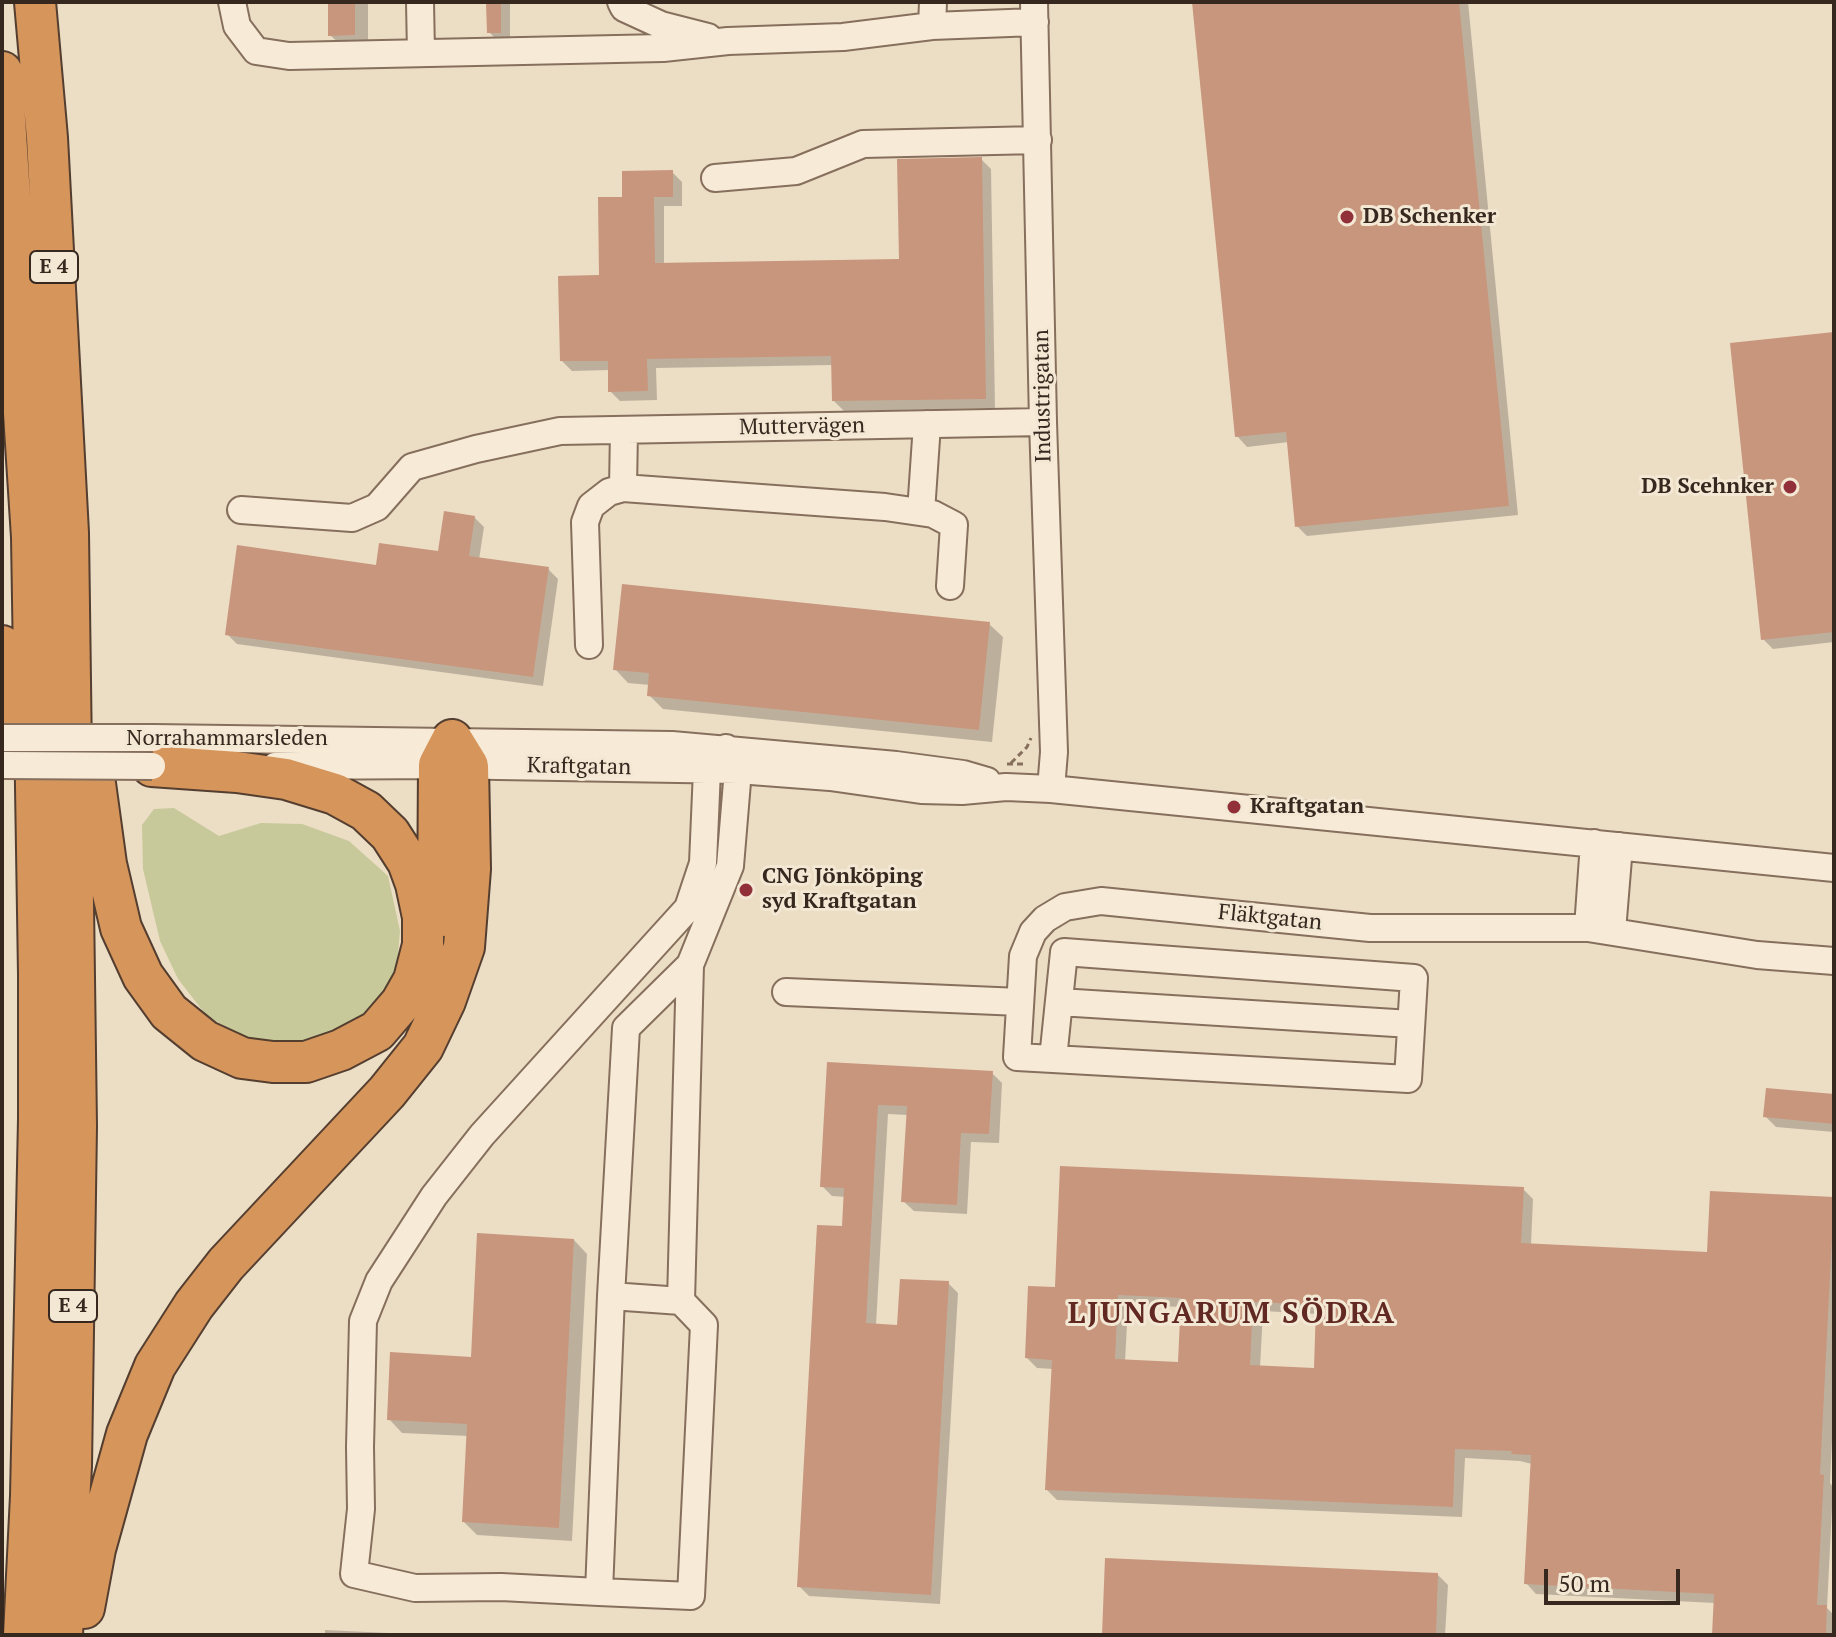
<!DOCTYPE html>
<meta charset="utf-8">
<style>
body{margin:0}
#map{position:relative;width:1836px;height:1637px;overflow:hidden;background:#ecddc5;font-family:"PT Serif",serif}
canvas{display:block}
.frame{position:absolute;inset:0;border:4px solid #37281f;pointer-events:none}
.scale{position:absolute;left:1544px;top:1569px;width:136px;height:36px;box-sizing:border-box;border:4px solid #37281f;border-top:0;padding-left:10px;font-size:24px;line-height:28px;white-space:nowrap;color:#37281f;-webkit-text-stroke:6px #f3e8d4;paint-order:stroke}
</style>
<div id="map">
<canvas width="1836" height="1637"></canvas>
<div class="frame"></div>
<div class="scale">50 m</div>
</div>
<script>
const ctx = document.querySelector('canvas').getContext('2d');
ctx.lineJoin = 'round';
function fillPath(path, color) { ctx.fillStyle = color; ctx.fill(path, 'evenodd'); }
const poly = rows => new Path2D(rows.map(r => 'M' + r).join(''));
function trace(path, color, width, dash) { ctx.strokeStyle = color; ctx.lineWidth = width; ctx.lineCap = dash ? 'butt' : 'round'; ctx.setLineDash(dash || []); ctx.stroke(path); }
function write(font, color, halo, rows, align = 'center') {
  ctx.font = font + ' "PT Serif",serif'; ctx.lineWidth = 6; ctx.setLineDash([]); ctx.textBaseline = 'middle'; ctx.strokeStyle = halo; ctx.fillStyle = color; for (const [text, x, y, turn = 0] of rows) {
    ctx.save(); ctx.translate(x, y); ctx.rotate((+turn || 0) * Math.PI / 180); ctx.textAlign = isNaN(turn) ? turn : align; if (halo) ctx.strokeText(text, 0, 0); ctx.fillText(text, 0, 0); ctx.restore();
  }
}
fillPath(poly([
 [174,808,219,836,261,823,302,824,349,841,388,876,400,931,396,976,370,1016,336,1033,294,1043,243,1038,206,1015,178,979,160,941,143,869,142,825,154,809]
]), '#c8c99a');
fillPath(poly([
 [330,2,368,2,368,48,344,48,330,35],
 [488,2,510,2,510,42,499,42,489,32],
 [1194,2,1468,2,1518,515,1307,536,1297,526,1289,442,1247,447,1237,436],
 [981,159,991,169,995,408,844,411,834,401,833,365,656,368,657,400,620,401,610,391,610,370,572,371,562,361,601,277,624,199,672,172,682,182,682,206,664,206,664,265,901,261],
 [1834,334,1834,642,1773,649,1763,639],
 [474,517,484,527,479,560,548,569,558,579,543,686,237,644,227,634,378,567,440,553],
 [989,624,1003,637,992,742,663,709,649,695,650,685,628,683,615,669],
 [829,1064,992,1073,1002,1083,999,1143,971,1142,967,1214,914,1211,903,1201,908,1115,888,1114,876,1325,899,1327,948,1283,958,1293,940,1604,809,1596,799,1586,844,1228,846,1197,832,1196,822,1186],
 [1834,1096,1834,1132,1776,1127,1766,1117],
 [1523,1189,1533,1199,1531,1245,1709,1254,1834,1200,1834,1396,1830,1483,1833,1487,1827,1608,1834,1615,1834,1635,1714,1635,1715,1603,1536,1594,1526,1583,1532,1464,1520,1461,1465,1458,1462,1517,1057,1500,1047,1490,1053,1369,1037,1368,1027,1358,1057,1289],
 [1128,1305,1183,1307,1180,1364,1125,1362],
 [1263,1311,1318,1314,1316,1370,1260,1368],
 [574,1240,587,1254,572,1541,477,1535,464,1522,468,1436,402,1433,389,1419,472,1359],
 [1438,1575,1448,1585,1445,1635,1104,1635],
 [325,1630,431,1635,325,1635]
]), '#0003');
fillPath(poly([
 [328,2,355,2,355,35,328,36],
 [486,2,501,2,501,33,487,33],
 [1192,2,1459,2,1509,506,1295,527,1286,432,1235,437],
 [982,157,986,399,832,401,831,356,647,359,648,391,608,392,608,361,560,361,558,276,599,275,598,197,622,197,622,171,673,170,673,197,654,197,655,263,899,259,897,159],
 [1834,332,1834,632,1761,640,1730,343],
 [444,511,475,516,469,556,549,567,533,677,225,635,237,545,376,565,379,543,438,551],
 [622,584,990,622,979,730,647,696,649,673,613,670],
 [827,1062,993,1071,989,1134,961,1133,957,1205,901,1202,907,1106,878,1105,866,1323,897,1325,900,1279,949,1281,931,1595,797,1587,817,1225,842,1226,844,1188,820,1187],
 [1766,1088,1834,1094,1834,1124,1763,1117],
 [1060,1166,1524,1187,1521,1243,1707,1252,1710,1191,1834,1197,1820,1474,1824,1475,1817,1605,1827,1605,1826,1635,1712,1635,1714,1594,1524,1584,1531,1455,1511,1454,1512,1451,1455,1449,1453,1507,1045,1490,1052,1360,1025,1358,1028,1286,1055,1287],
 [1118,1295,1181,1298,1178,1362,1115,1359],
 [1253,1302,1316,1305,1314,1368,1250,1365],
 [477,1233,574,1239,559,1528,462,1522,467,1424,387,1420,390,1352,471,1357],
 [1105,1558,1438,1573,1436,1635,1102,1635]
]), '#c8957d');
const minor = poly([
 [232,2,237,26,256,51,289,56,663,48,728,41,843,37,932,26,1035,22],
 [420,2,421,53],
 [621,2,624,8,661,25,708,37],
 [1034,2,1043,422,1054,752,1051,789],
 [932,26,933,2],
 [715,178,796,171,863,144,1038,140],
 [623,488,885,507,933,514,954,525,950,586],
 [241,510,352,518,377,507,412,467,476,449,560,431,1043,422],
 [921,512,927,424],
 [589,645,585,522,591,506,609,492,623,488,624,430],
 [153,738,672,745,896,765,963,774,987,781],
 [726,748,738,770,730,866,690,965,626,1028,611,1296,599,1592,501,1587,415,1588,354,1574,361,1509,360,1447,363,1321,379,1281,434,1196,482,1135,688,908,703,863,707,770,726,748],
 [275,766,439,765,738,770,830,777,921,790,962,791,1006,787,1051,789,1834,868],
 [1588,928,1594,843],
 [1612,931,1619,846],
 [786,992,1020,1002],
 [1059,1002,1411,1024],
 [1053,1059,1064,952,1414,978,1408,1079,1053,1059,1017,1057,1023,956,1033,932,1045,919,1065,907,1101,901,1370,928,1588,928,1757,955,1834,961],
 [611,1296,681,1301],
 [599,1592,691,1596,704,1325,681,1301,690,965]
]);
const highway = poly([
 [35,2,47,138,68,533,76,1126,71,1466,62,1635],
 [2,72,32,537,39,974,39,1119,31,1496,24,1635],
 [2,646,15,725],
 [93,769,106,864,121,928,143,976,169,1012,205,1041,242,1058,273,1062,306,1062,341,1050,377,1031,401,1003,414,980,423,945,423,917,416,884,408,862,390,834,366,811,335,794,286,779,237,772,152,766],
 [438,917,439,765,452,740],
 [84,1608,95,1549,127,1434,155,1366,194,1305,226,1264,387,1092,423,1047,445,1001,464,947,470,869,468,766,452,740]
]);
trace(minor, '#866f5c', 30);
trace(highway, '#543e30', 44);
trace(poly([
 [1011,763,1027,747,1031,738],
 [1007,764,1027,764]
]), '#866f5c', 3, [6, 4]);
trace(minor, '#f7ebd8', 26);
trace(highway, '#d6955b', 40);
const minorBridge = poly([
 [2,738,153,738],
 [2,765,152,766]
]);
trace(minorBridge, '#866f5c', 30, []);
trace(minorBridge, '#f7ebd8', 26);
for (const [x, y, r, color] of [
 [1347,217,8,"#913039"],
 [1790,487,8,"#913039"],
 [1234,807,8,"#913039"],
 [746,890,8,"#913039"]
]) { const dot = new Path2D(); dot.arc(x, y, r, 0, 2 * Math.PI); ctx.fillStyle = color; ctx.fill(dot); trace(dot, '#f3e8d4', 3); }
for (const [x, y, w] of [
 [54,267,48],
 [73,1306,48]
]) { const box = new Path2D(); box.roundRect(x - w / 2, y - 16, w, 32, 6); ctx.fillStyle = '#f3e8d4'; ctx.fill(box); trace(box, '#37281f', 2); }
write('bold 20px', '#37281f', null, [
 ["E 4",54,267],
 ["E 4",73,1306]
]);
write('bold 22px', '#37281f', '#f3e8d4', [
 ["DB Schenker",1363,217],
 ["DB Scehnker",1774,487,"right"],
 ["Kraftgatan",1250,807],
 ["CNG Jönköping",762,877],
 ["syd Kraftgatan",762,902]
], 'left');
write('22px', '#37281f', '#f3e8d4', [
 ["Industrigatan",1043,396,-91],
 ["Muttervägen",802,427,-1],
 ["Norrahammarsleden",227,739],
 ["Kraftgatan",579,767,1],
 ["Fläktgatan",1270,918,6]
]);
ctx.letterSpacing = '2px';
write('bold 30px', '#612921', '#f3e8d4', [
 ["LJUNGARUM SÖDRA",1232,1314]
]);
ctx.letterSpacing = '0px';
</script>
